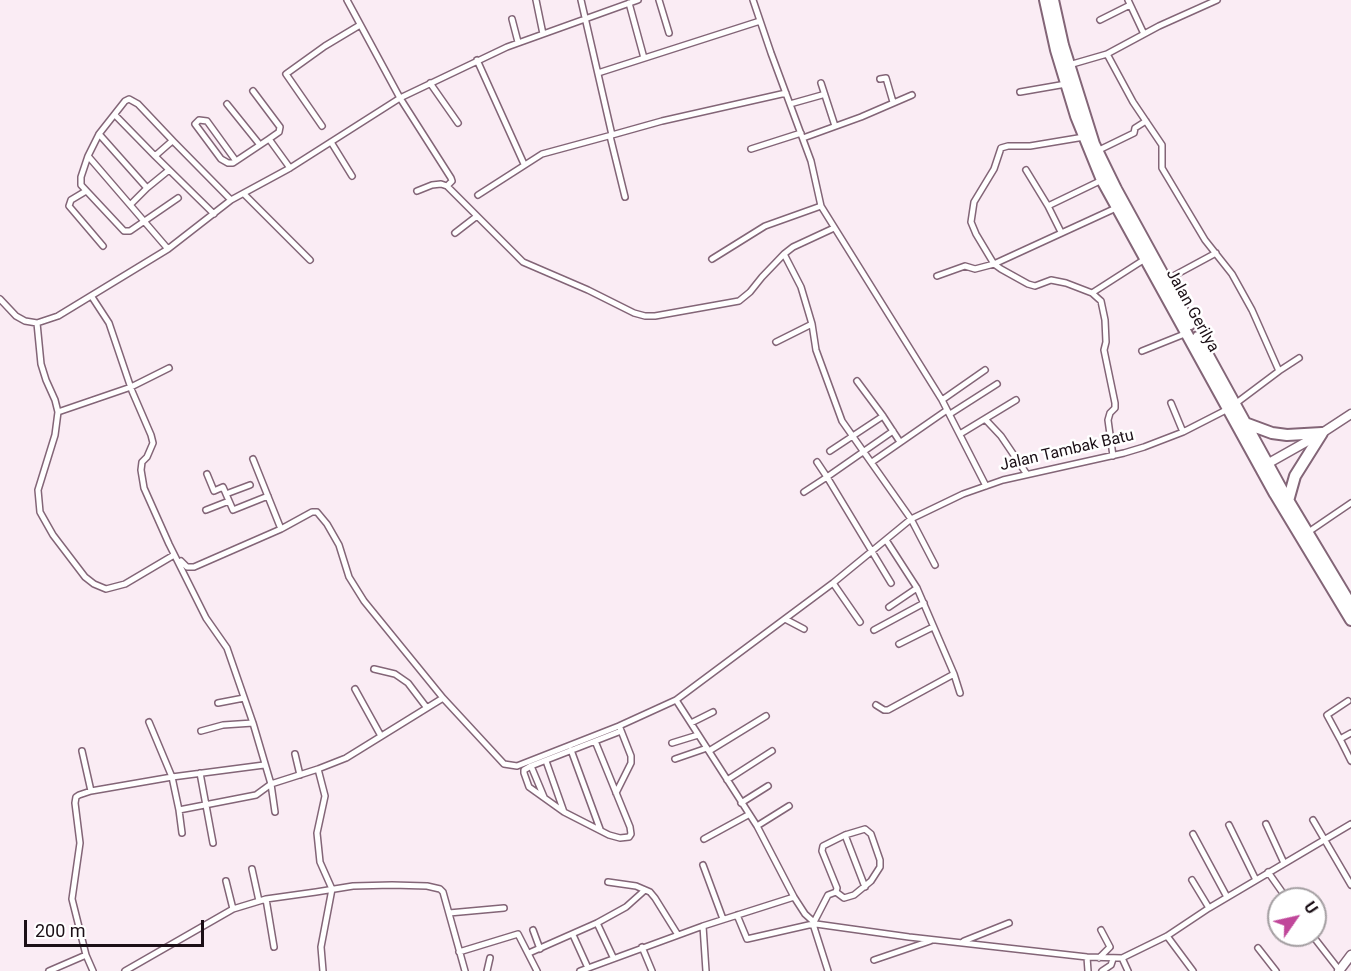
<!DOCTYPE html>
<style>
body{margin:0}
#map{position:relative;width:1351px;height:971px;overflow:hidden;background:#faecf4;font-family:Roboto,sans-serif}
canvas{display:block}
.north{position:absolute;left:1267px;top:887px;width:60px;height:60px;box-sizing:border-box;background:#fff;border:2px solid #a49fa2;border-radius:50%;rotate:56deg;font-size:16px;font-weight:700;line-height:24px;text-align:center;color:#1b0f16}
.north::after{content:'';display:block;margin:auto;width:21px;height:27px;background:#c0479a;clip-path:polygon(50% 0,100% 100%,50% 72%,0 100%)}
.scale{position:absolute;left:24px;top:920px;width:180px;height:27px;box-sizing:border-box;border:3px solid #1b0f16;border-top:0;padding-left:8px;font-size:18px;line-height:21px;white-space:nowrap;color:#1b0f16;-webkit-text-stroke:4px #fff;paint-order:stroke}
</style>
<div id="map">
<canvas width="1351" height="971"></canvas>
<div class="north">U</div>
<div class="scale">200 m</div>
</div>
<script>
const ctx = document.querySelector('canvas').getContext('2d');
ctx.lineJoin = 'round';
const poly = rows => new Path2D(rows.map(r => 'M' + r).join(''));
function trace(path, color, width, dash) { ctx.strokeStyle = color; ctx.lineWidth = width; ctx.lineCap = dash ? 'butt' : 'round'; ctx.setLineDash(dash || []); ctx.stroke(path); }
function write(font, color, halo, rows, align = 'center') {
  ctx.font = font + ' Roboto,sans-serif'; ctx.lineWidth = 5; ctx.setLineDash([]); ctx.textBaseline = 'middle'; ctx.strokeStyle = halo; ctx.fillStyle = color; for (const [text, x, y, turn = 0] of rows) {
    ctx.save(); ctx.translate(x, y); ctx.rotate((+turn || 0) * Math.PI / 180); ctx.textAlign = isNaN(turn) ? turn : align; if (halo) ctx.strokeText(text, 0, 0); ctx.fillText(text, 0, 0); ctx.restore();
  }
}
const street = poly([
 [347,0,400,98,451,178,452,181,447,186],
 [536,0,543,34],
 [659,0,669,33],
 [753,0,771,53,811,161,821,206,942,400,986,486],
 [1128,0,1144,34],
 [629,3,644,58],
 [512,19,518,42],
 [1100,20,1130,5],
 [1107,54,1133,102,1162,145,1162,168,1205,240,1232,274,1252,310,1279,371,1235,404],
 [477,60,524,164],
 [1069,65,1107,54,1159,26,1217,0],
 [598,73,760,21],
 [880,79,886,78,893,102],
 [430,83,458,123],
 [821,83,835,126],
 [253,91,280,127,279,132,269,139],
 [1020,92,1066,84],
 [227,104,260,145,269,139,290,168],
 [790,104,822,95],
 [115,115,155,156],
 [322,126,286,74,325,46,360,25],
 [99,134,125,101,129,99,138,104,173,141],
 [612,135,662,121,786,93],
 [610,136,625,197],
 [1084,137,1030,146,1008,146,1001,148,994,169,974,202,971,222,976,234,994,264,1001,269,1028,284,1035,286,1051,280,1066,283,1092,293,1101,301,1105,320,1106,342,1104,350,1115,403,1115,408,1110,413,1108,420,1113,456],
 [803,138,861,117,912,95],
 [331,142,352,176],
 [751,149,801,133],
 [1097,151,1134,133,1135,128,1146,121],
 [88,156,81,177,81,185,124,231,130,231,178,198],
 [236,161,207,121,199,120,195,124,221,159,228,163,233,163,260,145],
 [1026,170,1048,206,1061,232],
 [86,191,71,200,69,206,103,246],
 [417,191,432,185,441,184,447,186,523,262,588,290,634,313,645,316,655,316,739,301,750,292,762,277,784,254],
 [244,194,310,260],
 [478,195,542,154,612,135,581,0],
 [131,204,147,188],
 [1048,206,1102,180],
 [214,214,155,156,171,142,173,141,231,200],
 [834,228,793,247,784,254,801,287,812,324,816,350,842,421,911,519,935,565],
 [455,233,477,216],
 [168,249,88,156,99,134,147,188,169,170],
 [712,259,765,226,821,206],
 [937,276,965,266,975,269,994,264,1116,208],
 [1166,280,1216,253],
 [1092,293,1145,259],
 [92,297,109,323,132,391,151,435,153,443,147,457,142,462,141,470,144,488,169,544,206,618,227,648,253,723,271,784,275,812],
 [0,299,16,316,25,321,37,323,58,316,168,249,231,200,290,168,400,98,507,47,638,0],
 [37,323,41,364,46,380,55,400,58,412,55,435,38,490,40,512,53,535,85,577,94,584,106,589,125,584,174,555],
 [776,342,812,324],
 [1142,351,1187,333],
 [1279,371,1299,358],
 [942,400,985,370],
 [1171,403,1183,432],
 [58,412,131,387,169,368],
 [950,414,997,384],
 [883,416,900,442],
 [985,419,1001,436,1026,473],
 [960,434,1016,400],
 [830,451,883,416,857,381],
 [253,459,281,529],
 [872,462,947,410],
 [207,474,214,491,223,487,226,494],
 [250,485,226,494,233,510,268,496],
 [804,492,827,477,817,462],
 [206,510,229,501],
 [1307,533,1351,503],
 [181,561,187,567,194,567,281,529,312,512,317,512,327,524,339,545,349,577,364,601,443,698],
 [833,583,860,622],
 [891,583,827,477,893,431],
 [889,607,917,588],
 [785,619,804,629],
 [874,630,924,603],
 [899,644,933,627],
 [374,669,395,674,408,683,427,708],
 [954,674,960,693],
 [355,689,381,736],
 [676,700,757,826,794,897,805,914,816,924,909,937,1087,957,1122,958,1167,936,1209,908,1351,824],
 [218,703,244,698],
 [876,705,884,710,888,710,954,674,917,588,886,540],
 [149,722,172,777,264,765],
 [691,723,713,712],
 [201,731,223,725,253,723],
 [1351,733,1340,739,1351,761],
 [1340,739,1327,715,1348,701],
 [595,741,630,827,631,834,629,837,620,838,609,835,564,812,529,787,524,773,524,770,531,766,621,731],
 [672,743,698,735],
 [571,750,600,829],
 [82,751,91,791],
 [709,751,766,716],
 [295,754,300,775],
 [675,759,707,748],
 [546,761,564,812],
 [531,766,544,797],
 [318,769,325,796,317,833,320,862,332,889,321,947,323,971],
 [200,773,213,843],
 [727,780,772,751],
 [616,793,631,763,631,756,620,728],
 [741,803,768,786],
 [179,810,182,833],
 [1313,820,1351,885],
 [1266,824,1284,863],
 [1229,825,1256,880],
 [757,826,789,806],
 [1193,834,1227,897],
 [845,835,865,887],
 [704,839,748,815],
 [703,865,723,919],
 [252,869,259,901],
 [1268,872,1287,899],
 [1192,880,1209,908],
 [226,881,233,909],
 [608,882,636,886,650,892,655,898,678,935],
 [266,899,274,947],
 [449,913,504,908],
 [737,915,747,939,813,924],
 [597,923,613,957],
 [533,930,540,949],
 [573,935,588,968],
 [1312,935,1340,971],
 [1167,936,1193,971],
 [964,941,1009,923],
 [642,947,652,971],
 [1258,948,1276,971],
 [459,952,518,934,537,971],
 [529,953,597,923,626,907,645,890],
 [1087,957,1088,971],
 [1099,958,1110,947,1101,930],
 [1122,958,1128,971],
 [874,960,930,941],
 [49,971,86,955],
 [93,971,86,955,72,899,80,843,75,803,76,797,79,795,91,791,172,777,179,810,256,795,271,784,318,769,346,758,443,698,504,764,517,766,619,726,676,700,833,583,911,519,963,494,1003,480,1124,453,1144,447,1183,432,1228,409],
 [125,971,233,909,266,899,316,892,353,886,392,885,427,886,440,889,443,892,465,971],
 [487,971,490,958],
 [580,971,703,926],
 [706,971,703,926,794,897],
 [828,971,813,924,828,895,836,892,837,888,822,851,823,846,845,835,865,829,871,834,880,860,880,867,871,881,854,895,844,898,836,892],
 [1102,971,1111,965,1113,959]
]);
const secondary = poly([
 [1267,464,1322,433,1351,414],
 [1339,971,1351,955]
]);
const highway = poly([
 [1045,0,1056,50,1076,116,1102,180,1275,494,1351,620],
 [1053,0,1063,45,1094,144,1116,189,1190,324],
 [1198,337,1282,490,1351,605],
 [1245,423,1272,433,1287,435,1322,433],
 [1288,501,1295,476,1322,433]
]);
trace(street, '#836577', 8);
trace(secondary, '#836577', 11);
trace(highway, '#836577', 14);
trace(street, '#fff', 5);
trace(secondary, '#fff', 8);
trace(highway, '#fff', 10);
write('16px', '#1b0f16', '#fff', [
 ["Jalan Gerilya",1192,311,61],
 ["Jalan Tambak Batu",1067,451,-13]
]);
</script>
